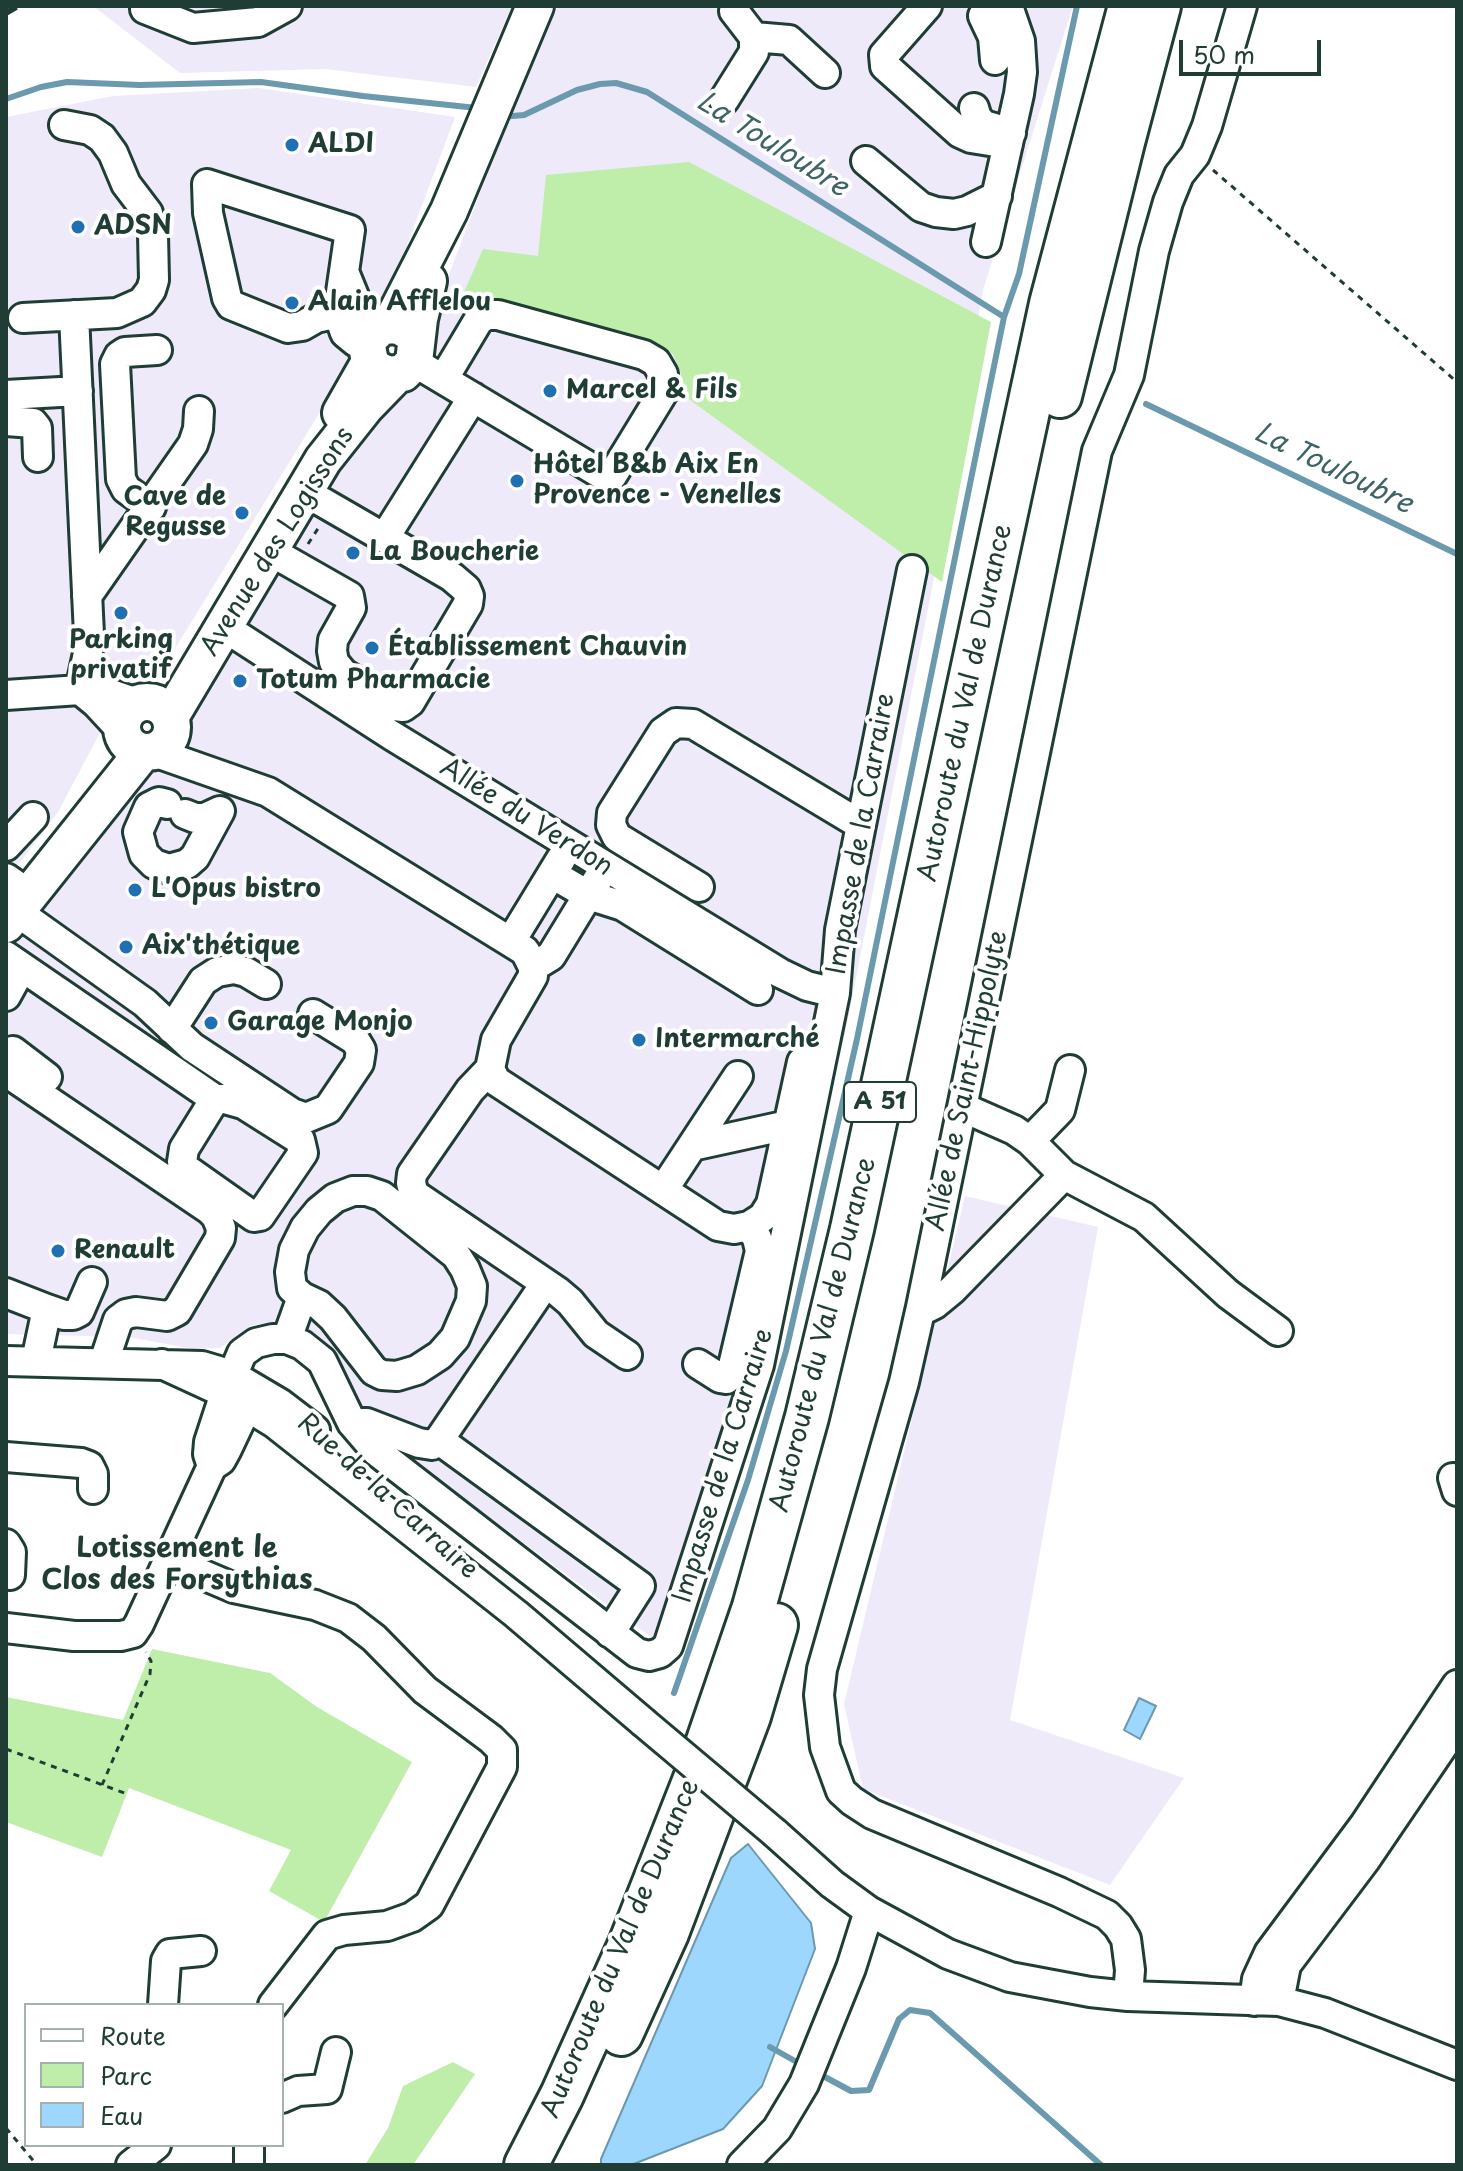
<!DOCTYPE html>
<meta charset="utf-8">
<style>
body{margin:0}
#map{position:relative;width:1463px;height:2171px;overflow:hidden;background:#fff;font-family:"Playpen Sans",sans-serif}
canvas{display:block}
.frame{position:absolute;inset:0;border:8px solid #1f3d34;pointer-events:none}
.legend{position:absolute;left:24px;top:2003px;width:260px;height:144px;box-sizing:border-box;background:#fff;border:2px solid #a5b1ae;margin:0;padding:10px 14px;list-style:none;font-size:24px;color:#1f3d34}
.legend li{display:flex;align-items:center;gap:16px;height:40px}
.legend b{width:40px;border:2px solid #a5b1ae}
.scale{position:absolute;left:1179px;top:40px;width:142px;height:36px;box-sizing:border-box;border:4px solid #1f3d34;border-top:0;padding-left:10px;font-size:24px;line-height:28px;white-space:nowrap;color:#1f3d34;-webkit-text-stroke:6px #fff;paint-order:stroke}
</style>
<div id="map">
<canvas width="1463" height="2171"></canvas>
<div class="frame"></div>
<ul class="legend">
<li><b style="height:10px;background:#fff"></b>Route</li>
<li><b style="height:22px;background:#bfedaa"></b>Parc</li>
<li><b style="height:22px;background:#9ed7fe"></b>Eau</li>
</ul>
<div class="scale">50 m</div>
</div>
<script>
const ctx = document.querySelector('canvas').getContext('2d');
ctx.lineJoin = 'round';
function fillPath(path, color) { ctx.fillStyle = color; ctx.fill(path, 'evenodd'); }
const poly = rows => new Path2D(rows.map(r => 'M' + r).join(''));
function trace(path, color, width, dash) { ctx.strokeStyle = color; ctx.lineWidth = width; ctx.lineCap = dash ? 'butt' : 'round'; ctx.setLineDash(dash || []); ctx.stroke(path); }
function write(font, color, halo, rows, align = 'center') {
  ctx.font = font + ' "Playpen Sans",sans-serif'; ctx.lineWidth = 8; ctx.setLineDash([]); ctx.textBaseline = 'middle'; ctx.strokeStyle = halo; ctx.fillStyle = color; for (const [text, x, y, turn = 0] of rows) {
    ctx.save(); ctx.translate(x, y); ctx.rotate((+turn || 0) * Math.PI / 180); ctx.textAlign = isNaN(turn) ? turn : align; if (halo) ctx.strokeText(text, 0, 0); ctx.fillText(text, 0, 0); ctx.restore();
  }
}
fillPath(poly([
 [93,6,512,6,476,87,325,69,180,73],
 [558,6,1073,6,983,290,940,547,847,1024,756,1423,678,1657,402,1453,294,1322,252,1325,220,1348,194,1349,128,1337,6,1334,6,955,15,936,144,773,162,770,184,736,180,716,437,306,527,69],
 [259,88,455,117,386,302,350,363,162,670,129,686,101,675,84,715,101,731,58,812,6,881,6,117,113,96],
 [965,1196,1098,1227,1010,1720,1184,1778,1110,1885,863,1789,844,1704]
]), '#eeeaf9');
fillPath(poly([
 [689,162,991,322,942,582,683,395,681,373,673,354,659,345,461,299,483,249,538,256,546,175],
 [152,1649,270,1673,317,1707,412,1762,324,1922,269,1891,291,1850,129,1788,102,1857,6,1822,6,1697,123,1720],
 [453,2062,475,2074,413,2165,365,2165,388,2128,403,2086]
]), '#bfedaa');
const water = poly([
 [1139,1698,1156,1706,1140,1739,1124,1730,1139,1698],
 [748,1844,811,1923,815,1949,762,2086,723,2129,631,2165,601,2165,601,2159,731,1858,748,1844]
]);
fillPath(water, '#9ed7fe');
trace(water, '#6b99ad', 2);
trace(poly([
 [6,99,41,87,67,82,140,85,261,82,363,96,477,108],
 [501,117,524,115,577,90,600,84,616,83,647,92,1004,317],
 [1146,404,1457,554],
 [674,1693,748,1480,786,1351,857,1039,1004,317,1019,274,1077,6],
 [770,2047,795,2061],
 [825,2077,851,2091,869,2090,899,2019,910,2010,930,2013,1101,2165]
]), '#6b99ad', 6);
const minor = poly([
 [927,6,884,55,885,66,960,133,971,138,1008,144],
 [145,9,193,28,258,22,287,6],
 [983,16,993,37,995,60],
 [754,37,789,40,825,73],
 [724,100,754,52,754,37,734,11],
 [974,108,977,118,984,125,1011,133],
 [866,161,921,207,936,212,954,214,967,211,997,196],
 [986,242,1019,94,1022,72,1020,41,1008,6],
 [345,274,358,306,368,319,382,326],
 [338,313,316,318,302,326,288,328,231,305,227,298,208,213,207,184,350,230,338,313,345,333,356,342,367,346],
 [74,315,89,635,88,653,80,690],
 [23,318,117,313,142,302,151,290,154,280,153,235,148,213,126,184,113,153,102,138,90,130,64,125],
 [414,362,608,478,612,476,664,391,663,374,656,362,644,355,498,315,486,315,478,321,444,378],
 [6,395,78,391],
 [6,421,33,423,37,428,38,457],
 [151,507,126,489,121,479,115,364,119,356,125,352,157,350],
 [385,537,473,397],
 [270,551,349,596,351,608,333,640,332,651,334,662,343,673,395,706,403,707,410,702,468,604,469,596,466,589,452,577,305,492],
 [87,596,193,444,198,429,199,411],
 [224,627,391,735,780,973,807,986,835,993],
 [80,690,96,703,122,731],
 [6,695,80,690,105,692,137,703],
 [151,751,268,792,525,951,533,967,533,976,496,1040,490,1069,496,1081,718,1226,734,1229,749,1226,763,1217,771,1204,802,1062],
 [167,804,159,802,149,807,138,832,144,854,154,864,169,869,187,864,195,857,220,811,205,818,195,818,185,814],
 [6,846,33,817],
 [552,874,588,895,623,906,758,990],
 [6,878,29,894],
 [699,887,617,837,611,825,612,813,663,732,676,723,693,724,861,825],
 [16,911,145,1003,192,1047,292,1113,306,1118,328,1109,359,1063,361,1050,355,1040,313,1014],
 [511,941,561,859],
 [6,956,215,1099,225,1099,243,1104,300,1140,303,1153,260,1216,254,1217,186,1169,182,1162,184,1149,215,1099],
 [533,967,551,956,598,879],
 [6,996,22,967],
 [172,1029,203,981,217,972,234,969,246,972,266,984],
 [13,1051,47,1077],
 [490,1069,470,1090,412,1174,411,1183,414,1194,557,1291,570,1302,596,1334,627,1355],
 [6,1072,210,1210,216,1216,221,1228,220,1238,177,1311,167,1316,136,1312,126,1314,118,1320,104,1362],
 [964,1108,1014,1130,1030,1141,1064,1175,1144,1217,1228,1294,1278,1331],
 [1030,1141,1060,1110,1070,1070],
 [692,1146,788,1125],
 [663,1190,738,1076],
 [6,1293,47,1309,36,1361],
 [921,1307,927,1308,935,1304,952,1290,1064,1175],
 [47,1309,64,1315,73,1315,79,1312,92,1282],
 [287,1339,302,1297,319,1305,333,1318,374,1371,382,1375,397,1376,417,1370,440,1355,455,1338,471,1301,472,1286,465,1269,456,1255,382,1196,367,1191,353,1191,335,1198,319,1211,305,1228,294,1250,290,1272,292,1288,302,1297],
 [6,1361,202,1366,232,1375,281,1404,315,1430],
 [162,1364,225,1393,274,1423,516,1614,643,1722],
 [698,1364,720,1378,726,1379,732,1370,760,1251,757,1238,749,1226],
 [352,1423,367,1423,419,1443,432,1445,439,1440,545,1284],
 [439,1440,640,1586,610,1633],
 [6,1457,81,1463,89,1466,93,1474,93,1489],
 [212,1466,208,1454,209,1442,225,1393,242,1353,256,1343,273,1339,287,1339,302,1345,322,1361,352,1423,376,1451,637,1653,649,1656,660,1653,668,1646,759,1365,835,993,840,930,912,570],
 [1453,1478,1457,1491],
 [6,1544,11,1552,10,1575],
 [168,1560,234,1588,315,1605,348,1618,374,1638,425,1690,491,1739,502,1750,502,1767,429,1905,412,1917,387,1926,344,1930,327,1935,273,2005],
 [6,1628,74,1636,121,1636,133,1633,139,1624,212,1466,221,1460,227,1449,254,1392],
 [775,1833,832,1884,869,1911,948,1954,1010,1977,1090,1992,1128,1996,1279,2001,1325,2013,1457,2065],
 [1128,1996,1130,1970,1126,1939,1118,1926,1107,1915,1059,1892,872,1814,852,1801,841,1791,825,1747,819,1695,822,1669,904,1382,921,1307,1097,451,1129,375,1154,251,1168,202,1179,175,1195,155,1207,126,1242,6],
 [1254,2001,1257,1979,1269,1953,1365,1824,1457,1685],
 [1279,2001,1286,1965,1366,1859,1457,1725],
 [163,2005,166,1961,170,1954,201,1951],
 [282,2098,298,2091,327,2089,336,2052],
 [131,2165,156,2145],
 [249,2165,249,2145],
 [742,2165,777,2129,804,2084,851,1968,869,1911]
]);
const major = poly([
 [391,324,449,211,535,6],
 [416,340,412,333,398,325,382,326,370,337,367,346,370,362,374,368,388,375,403,373,414,362,419,319,428,281],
 [341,413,370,362],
 '122 727a25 25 0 1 1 50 0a25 25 0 1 1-50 0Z',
 [170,717,323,460,365,407,396,375],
 [6,924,143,752]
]);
const highway = poly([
 [1060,396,1123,142,1159,6],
 [621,2034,667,1933,749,1716,776,1625],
 [526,2165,562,2095,630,1944,695,1779,754,1607,807,1417,852,1229,1051,304,1130,6]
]);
trace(minor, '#1f3d34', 34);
trace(major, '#1f3d34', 42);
trace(highway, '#1f3d34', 48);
trace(poly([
 [1213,170,1457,382],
 [308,544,319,527],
 [6,1749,127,1794],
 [102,1785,150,1674,151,1661,146,1652],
 [6,2128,37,2165]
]), '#1f3d34', 3, [6, 6]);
trace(minor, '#fff', 28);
trace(major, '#fff', 36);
trace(highway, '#fff', 42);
trace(poly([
 [6,13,18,6]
]), '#1f3d34', 6, [12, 6]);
const minorBridge = poly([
 [643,1722,775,1833]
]);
trace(minorBridge, '#1f3d34', 34, []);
trace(minorBridge, '#fff', 28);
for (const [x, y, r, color] of [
 [292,145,8,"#1f6fb2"],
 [78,227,8,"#1f6fb2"],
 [292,303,8,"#1f6fb2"],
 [550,391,8,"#1f6fb2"],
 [517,481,8,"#1f6fb2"],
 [242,513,8,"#1f6fb2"],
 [353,553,8,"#1f6fb2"],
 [121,613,8,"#1f6fb2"],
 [372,648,8,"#1f6fb2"],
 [240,681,8,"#1f6fb2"],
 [135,890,8,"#1f6fb2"],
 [126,947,8,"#1f6fb2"],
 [211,1023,8,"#1f6fb2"],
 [639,1040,8,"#1f6fb2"],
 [58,1251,8,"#1f6fb2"]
]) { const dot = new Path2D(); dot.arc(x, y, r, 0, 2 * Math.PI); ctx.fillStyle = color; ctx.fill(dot); trace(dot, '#fff', 3); }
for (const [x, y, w] of [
 [880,1102,72]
]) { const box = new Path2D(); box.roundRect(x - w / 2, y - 20, w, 40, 6); ctx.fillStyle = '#fff'; ctx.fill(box); trace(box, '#1f3d34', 2); }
write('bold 24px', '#1f3d34', null, [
 ["A 51",880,1102]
]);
write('bold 26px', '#1f3d34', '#fff', [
 ["ALDI",308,145],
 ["ADSN",94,227],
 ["Alain Afflelou",308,303],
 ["Marcel & Fils",566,391],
 ["Hôtel B&b Aix En",533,466],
 ["Provence - Venelles",533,496],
 ["Cave de",226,498,"right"],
 ["Regusse",226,528,"right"],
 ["La Boucherie",369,553],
 ["Parking",121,641,"center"],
 ["privatif",121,671,"center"],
 ["Établissement Chauvin",388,648],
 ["Totum Pharmacie",256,681],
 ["L'Opus bistro",151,890],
 ["Aix'thétique",142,947],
 ["Garage Monjo",227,1023],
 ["Intermarché",655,1040],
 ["Renault",74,1251]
], 'left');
write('26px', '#1f3d34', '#fff', [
 ["Avenue des Logissons",278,542,-58],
 ["Autoroute du Val de Durance",966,703,-78],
 ["Allée du Verdon",526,818,32],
 ["Impasse de la Carraire",862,834,-80],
 ["Allée de Saint-Hippolyte",968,1081,-78],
 ["Autoroute du Val de Durance",824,1335,-76],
 ["Impasse de la Carraire",724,1466,-73],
 ["Rue de la Carraire",387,1497,42],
 ["Autoroute du Val de Durance",621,1949,-67]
]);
write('italic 28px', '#3f6466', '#fff', [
 ["La Touloubre",772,145,32],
 ["La Touloubre",1333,469,26]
]);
write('bold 28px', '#1f3d34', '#fff', [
 ["Lotissement le",177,1549],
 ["Clos des Forsythias",177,1581]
]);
</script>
